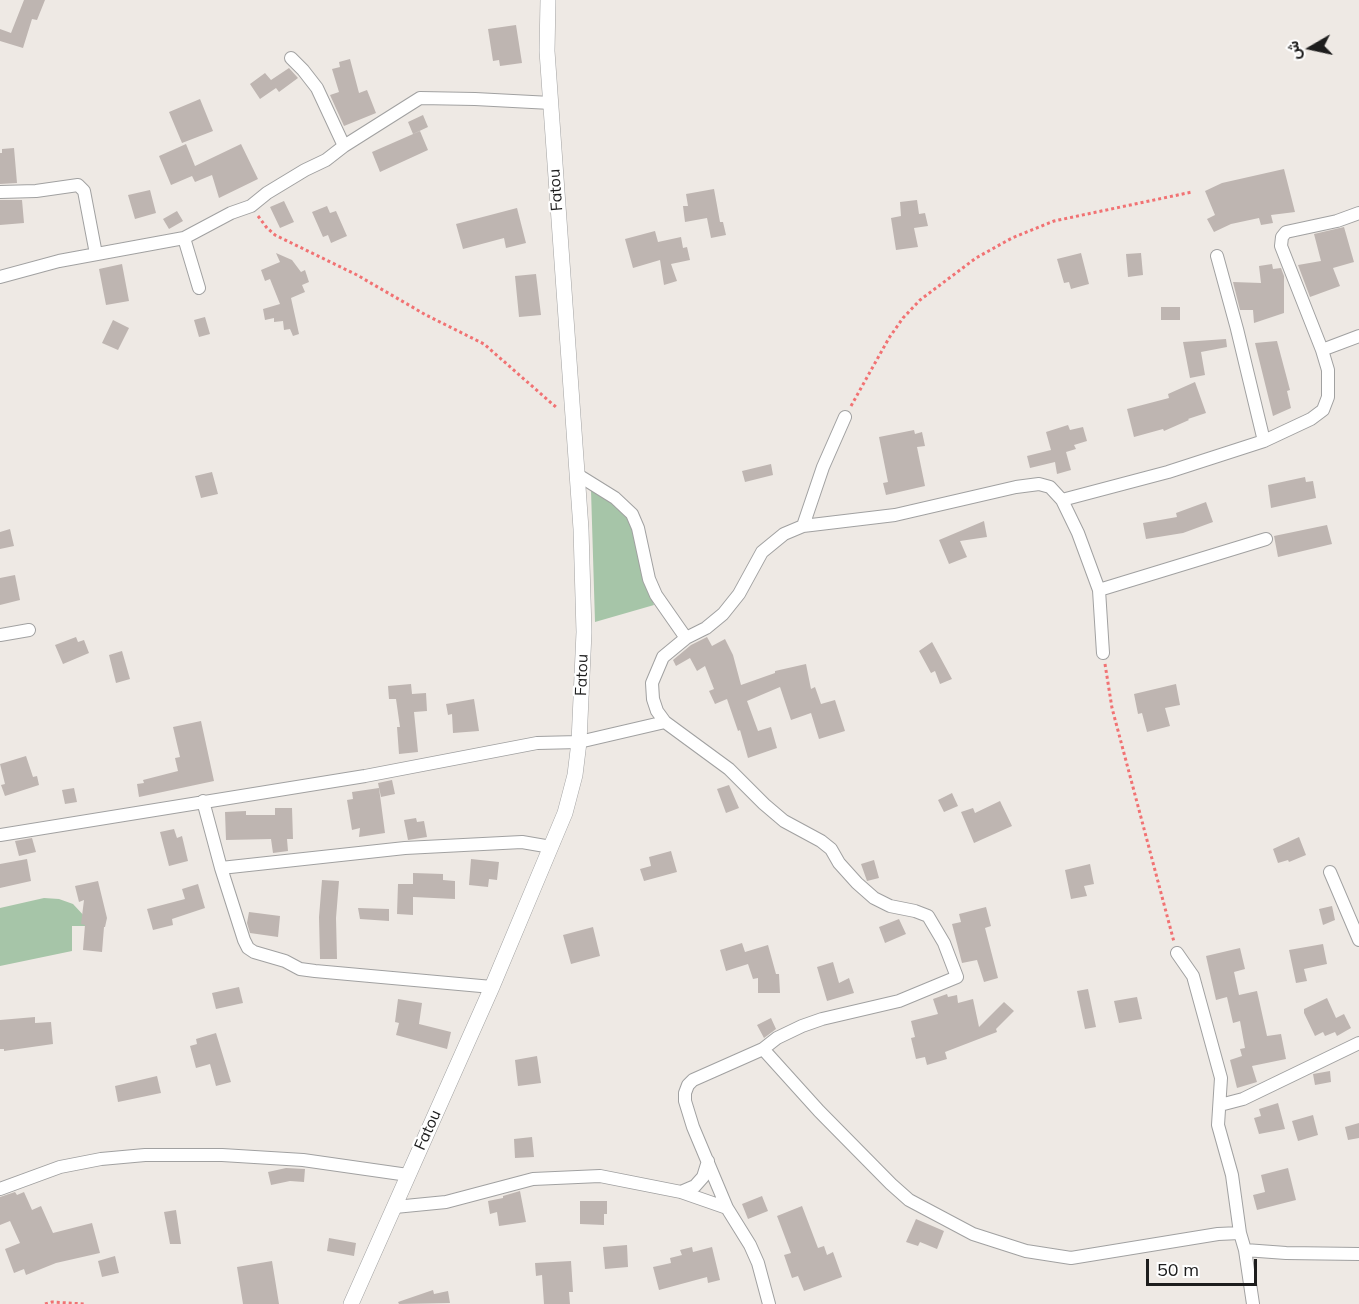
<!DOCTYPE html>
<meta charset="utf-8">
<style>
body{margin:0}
#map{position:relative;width:1359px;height:1304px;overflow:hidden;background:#eee9e4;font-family:Mulish,Vazirmatn,sans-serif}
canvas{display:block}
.north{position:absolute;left:1281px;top:18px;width:60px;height:60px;-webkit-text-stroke:4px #fff;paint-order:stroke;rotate:261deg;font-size:16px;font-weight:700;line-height:24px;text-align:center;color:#1d1d1d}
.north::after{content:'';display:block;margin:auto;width:21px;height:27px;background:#1d1d1d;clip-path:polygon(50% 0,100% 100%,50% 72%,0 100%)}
.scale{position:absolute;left:1146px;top:1259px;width:111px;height:27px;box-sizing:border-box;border:3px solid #1d1d1d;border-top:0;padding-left:8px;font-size:18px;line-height:21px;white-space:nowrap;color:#1d1d1d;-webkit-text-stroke:4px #fff;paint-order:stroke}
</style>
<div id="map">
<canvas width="1359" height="1304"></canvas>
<div class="north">ش</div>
<div class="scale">50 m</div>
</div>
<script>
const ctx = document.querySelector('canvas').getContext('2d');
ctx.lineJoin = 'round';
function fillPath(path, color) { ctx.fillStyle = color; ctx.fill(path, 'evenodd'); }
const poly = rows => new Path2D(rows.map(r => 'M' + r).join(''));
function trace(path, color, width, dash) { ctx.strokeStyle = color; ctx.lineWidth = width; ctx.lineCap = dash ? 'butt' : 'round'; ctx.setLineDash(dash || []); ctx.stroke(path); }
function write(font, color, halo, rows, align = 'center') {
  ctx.font = font + ' Mulish,sans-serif'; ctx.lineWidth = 4.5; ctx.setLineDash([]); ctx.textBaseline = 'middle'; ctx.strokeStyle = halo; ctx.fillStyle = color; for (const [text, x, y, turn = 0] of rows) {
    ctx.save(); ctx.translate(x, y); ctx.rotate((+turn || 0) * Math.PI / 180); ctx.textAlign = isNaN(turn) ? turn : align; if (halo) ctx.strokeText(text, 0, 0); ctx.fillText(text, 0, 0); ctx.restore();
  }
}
fillPath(poly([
 [596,485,629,517,641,568,654,605,595,622,591,490],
 [44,898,59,899,73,904,87,919,86,926,72,926,72,951,0,966,0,908]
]), '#a6c5a8');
fillPath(poly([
 [24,0,45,0,37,20,32,19,23,48,0,41,0,29,11,33],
 [516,25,522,63,500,66,499,60,493,61,488,29],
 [350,59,359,93,367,90,376,113,344,126,330,95,339,92,332,69,340,67,339,62],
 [289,68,298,78,279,92,276,88,260,99,250,84,265,73,271,80],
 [200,99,213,131,182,143,169,112],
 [423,115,428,127,413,134,408,122],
 [420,131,428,150,380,172,372,152],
 [186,144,195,166,241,144,258,179,219,198,212,175,195,182,192,176,171,185,159,156],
 [14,148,17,183,0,184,0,153,2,153,2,149],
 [1284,169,1295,212,1271,215,1273,223,1261,225,1259,218,1231,224,1214,232,1207,219,1215,215,1205,191,1222,183],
 [714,189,720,222,723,222,726,235,711,238,707,218,685,222,683,206,688,206,686,194],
 [150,190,156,213,135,219,128,195],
 [0,200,22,200,24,223,0,225],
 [917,200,919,214,925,213,928,226,914,228,918,247,896,250,891,218,901,216,900,202],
 [284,201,294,222,280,228,270,207],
 [327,206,330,213,336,211,347,236,331,243,328,235,323,237,312,212],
 [517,208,526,243,506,248,504,238,463,249,456,224],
 [177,211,183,221,169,229,163,219],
 [1344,227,1354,262,1333,268,1340,286,1310,297,1298,265,1321,261,1314,234],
 [655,231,658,242,681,237,683,248,687,247,690,260,671,264,677,281,664,285,660,260,633,268,625,239],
 [276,253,292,260,301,272,305,270,309,282,302,285,305,292,291,298,299,334,293,336,290,329,284,330,283,321,274,322,274,318,265,320,263,309,280,304,270,279,265,281,261,270,280,262],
 [1081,253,1089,284,1071,289,1069,282,1064,283,1057,259],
 [1141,253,1143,275,1128,277,1126,254],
 [122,264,129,301,106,305,99,269],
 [1272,264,1273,269,1281,268,1284,276,1284,313,1254,323,1253,310,1240,310,1233,282,1261,283,1259,266],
 [536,274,541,315,519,317,515,276],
 [1161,307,1180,307,1180,320,1161,320],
 [205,317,210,334,199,337,194,320],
 [113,320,129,328,118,350,102,343],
 [1226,339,1227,347,1201,352,1205,375,1190,378,1183,342],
 [1277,341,1290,390,1287,391,1291,408,1273,416,1255,343],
 [1195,382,1206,413,1188,419,1189,420,1164,431,1163,429,1134,437,1127,409,1169,398,1168,394],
 [1068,425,1070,430,1083,427,1087,441,1074,445,1076,449,1066,452,1071,470,1057,474,1055,462,1030,468,1027,456,1051,450,1046,432],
 [914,430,915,434,922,432,925,446,917,447,925,486,886,495,883,483,888,482,879,437],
 [771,464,773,475,745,482,742,471],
 [212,472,218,494,201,498,195,476],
 [1305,477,1306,482,1313,481,1316,498,1271,508,1268,485],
 [1206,502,1213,522,1183,533,1146,539,1143,523,1177,517,1176,513],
 [984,521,987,537,960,541,967,557,949,564,939,540],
 [1327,525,1332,544,1278,557,1274,536],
 [10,529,14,546,0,549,0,532],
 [15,575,20,600,0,605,0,578],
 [76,637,78,642,84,640,89,653,63,664,55,645],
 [707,637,712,646,725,639,733,655,741,685,775,673,775,671,806,664,811,689,815,687,821,704,835,700,845,731,819,739,811,713,791,720,780,687,747,701,758,731,771,727,777,748,748,758,740,730,738,731,727,699,715,704,709,691,714,689,705,666,697,671,690,658,676,666,673,660,691,645],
 [932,642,952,679,940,684,935,671,931,673,919,651],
 [122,651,130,679,116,683,109,655],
 [411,684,412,694,426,693,427,711,414,712,418,752,399,754,397,727,400,727,396,699,389,699,388,686],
 [1176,684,1180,705,1165,708,1170,726,1147,732,1142,713,1138,714,1134,694],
 [474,699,479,731,453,733,452,714,448,715,446,704],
 [201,721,214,781,139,797,137,784,144,783,143,780,178,771,175,758,180,757,173,727],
 [26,756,33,777,37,776,39,785,5,796,1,785,5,784,0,764],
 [392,780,395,794,381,797,378,783],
 [729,785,739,808,726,813,717,789],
 [74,788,77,802,65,804,62,790],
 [379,788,385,833,359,837,360,828,352,830,347,800,353,799,352,792],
 [952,793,958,806,944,812,938,800],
 [1000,801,1012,826,974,843,961,812,973,808,975,813],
 [275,808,292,808,293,839,287,839,288,851,273,853,271,839,226,840,225,812,246,811,246,815,275,815],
 [416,818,417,822,424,821,427,837,408,840,404,820],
 [174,829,177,838,182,836,188,861,169,866,160,832],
 [1299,837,1306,855,1289,862,1288,860,1278,863,1273,849],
 [32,838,36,852,19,856,15,841],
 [671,851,677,872,644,881,640,869,651,866,649,857],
 [27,859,31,881,0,888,0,864],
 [471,859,499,862,497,880,489,879,488,887,469,885],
 [874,860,879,878,867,881,861,864],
 [1090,864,1094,884,1084,886,1087,896,1071,899,1065,870],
 [413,873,443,874,443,880,455,881,455,899,413,897,413,915,397,914,398,884,413,884],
 [322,880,339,881,336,918,337,959,320,959,319,917],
 [98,881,107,918,105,927,104,927,102,952,83,950,85,925,81,924,84,900,79,902,75,886],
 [198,884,205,908,172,919,173,925,153,930,147,909,185,899,182,889],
 [1332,906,1335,920,1323,925,1319,909],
 [986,907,991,926,985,928,998,978,984,982,977,960,962,963,952,924,961,922,959,914],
 [358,908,389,909,389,921,360,919],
 [249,912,280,916,278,937,250,933,247,923],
 [899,919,906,934,885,943,879,927],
 [593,927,600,956,571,964,563,935],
 [742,943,745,952,768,945,776,974,779,974,780,993,758,993,758,978,753,979,748,964,726,971,720,950],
 [1323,944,1327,964,1304,969,1307,981,1296,983,1289,950],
 [1240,948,1245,969,1234,972,1239,995,1257,991,1267,1036,1281,1034,1286,1059,1252,1066,1257,1082,1237,1088,1230,1060,1242,1056,1240,1049,1245,1048,1240,1021,1233,1023,1227,997,1216,1000,1206,956],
 [833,962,839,983,849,978,854,993,827,1001,817,967],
 [239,987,243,1003,216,1009,212,993],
 [1088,989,1096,1027,1085,1029,1077,991],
 [947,994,948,997,957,995,958,1003,973,999,979,1027,1004,1002,1014,1011,996,1029,997,1032,945,1052,947,1059,927,1065,925,1057,916,1059,911,1038,915,1037,911,1021,938,1014,933,999],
 [1137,997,1142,1019,1119,1023,1114,1001],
 [1327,998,1336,1018,1344,1014,1351,1028,1337,1036,1335,1032,1325,1036,1323,1032,1315,1036,1304,1013,1304,1009],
 [398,999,422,1003,419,1024,451,1032,447,1049,396,1035,399,1023,395,1022],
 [35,1017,35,1023,51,1022,53,1044,4,1051,4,1049,0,1049,0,1020],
 [771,1018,776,1029,764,1038,757,1025],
 [216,1033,231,1082,216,1086,210,1064,196,1068,190,1046,197,1044,196,1039],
 [537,1056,541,1083,518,1086,515,1060],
 [1330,1071,1331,1082,1315,1085,1313,1074],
 [157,1076,161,1093,118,1102,115,1086],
 [1278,1103,1285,1129,1259,1134,1254,1118,1261,1116,1259,1109],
 [1313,1115,1318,1135,1298,1141,1292,1121],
 [1359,1123,1359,1138,1348,1140,1345,1127],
 [532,1137,534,1157,515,1158,514,1139],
 [286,1168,305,1169,304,1182,290,1181,271,1185,268,1172],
 [1288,1168,1296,1200,1257,1210,1253,1195,1265,1192,1261,1175],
 [520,1191,526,1222,499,1226,497,1212,490,1214,488,1201,503,1198,503,1196],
 [15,1192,17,1195,24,1192,32,1210,41,1206,53,1233,92,1223,100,1253,56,1263,26,1275,24,1269,14,1273,5,1249,20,1243,10,1221,0,1225,0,1197],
 [762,1196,768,1211,748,1219,742,1204],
 [580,1201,607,1201,607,1214,604,1214,604,1225,580,1224],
 [802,1206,818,1248,824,1246,827,1255,833,1252,842,1277,804,1291,798,1276,792,1278,784,1255,791,1253,777,1216],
 [176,1210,181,1244,170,1244,164,1212],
 [916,1219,944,1231,937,1249,920,1242,918,1246,906,1242],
 [329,1238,356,1243,354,1256,327,1251],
 [627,1245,628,1267,605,1269,603,1247],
 [692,1247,693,1252,712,1247,720,1280,708,1283,707,1277,659,1290,653,1267,671,1263,670,1258,682,1255,680,1250],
 [115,1256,119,1273,102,1277,98,1261],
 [272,1261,279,1304,243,1304,237,1267],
 [571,1261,573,1292,569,1292,570,1304,544,1304,542,1275,536,1276,535,1263],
 [433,1290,434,1294,448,1291,450,1303,399,1304,398,1302]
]), '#beb5b1');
const minor = poly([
 [291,58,303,70,317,88,344,146],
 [0,192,36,191,78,185,84,191,96,254],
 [184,238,199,288],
 [1217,256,1237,329,1264,441],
 [0,277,59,261,184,238,231,213,251,206,267,193,305,170,326,160,344,146,420,98,475,99,551,103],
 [1322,350,1359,336],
 [578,475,615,498,632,514,638,528,649,579,656,595,686,638],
 [1062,500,1168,472,1264,441,1311,419,1323,410,1328,397,1328,370,1322,350,1281,246,1282,237,1286,232,1337,221,1359,213],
 [803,526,823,467,845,417],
 [1099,590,1266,539],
 [0,635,29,630],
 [203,801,221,868,244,940,248,948,254,952,285,961,300,969,315,971,492,987],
 [0,835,365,776,537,743,579,742,665,722],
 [221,868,405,848,522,842,551,847],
 [1330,872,1359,940],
 [1177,953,1193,976,1221,1078,1218,1125,1232,1175,1240,1233,1245,1250,1286,1253,1359,1254],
 [763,1049,819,1111,891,1184,909,1200,973,1234,1026,1251,1071,1258,1218,1234,1240,1233],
 [1220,1105,1243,1099,1359,1043],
 [0,1189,60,1167,101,1159,145,1155,222,1155,303,1160,408,1175],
 [681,1192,695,1186,703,1177,708,1161],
 [395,1207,446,1202,533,1179,600,1176,681,1192,727,1208,750,1245,758,1263,769,1304],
 [727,1208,693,1127,685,1101,685,1093,688,1085,693,1080,763,1049,777,1038,802,1026,822,1019,899,1001,957,977,944,943,928,916,915,911,890,906,874,898,857,883,839,863,831,849,821,841,784,821,764,804,729,769,665,722,657,711,653,699,652,683,663,657,686,638,706,628,723,614,739,594,762,552,784,534,803,526,895,515,1016,487,1039,484,1050,487,1062,500,1078,533,1099,590,1103,653],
 [1245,1250,1253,1304]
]);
const tertiary = poly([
 [351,1304,492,987,565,813,575,775,579,742,584,632,581,529,547,51,548,0]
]);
trace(minor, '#a1a1a1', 14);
trace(tertiary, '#a1a1a1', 16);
trace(poly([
 [258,216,267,228,275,235,357,275,426,315,484,344,557,408],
 [851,406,889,338,903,318,920,300,976,258,1012,238,1054,221,1192,192],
 [1105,664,1112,708,1174,942],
 [45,1304,52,1302,84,1304]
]), '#f17273', 3, [3, 3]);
trace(minor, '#fff', 12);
trace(tertiary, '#fff', 15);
write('16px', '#1d1d1d', '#fff', [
 ["Fatou",556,190,-94],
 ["Fatou",582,675,-88],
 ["Fatou",428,1130,-66]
]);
</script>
